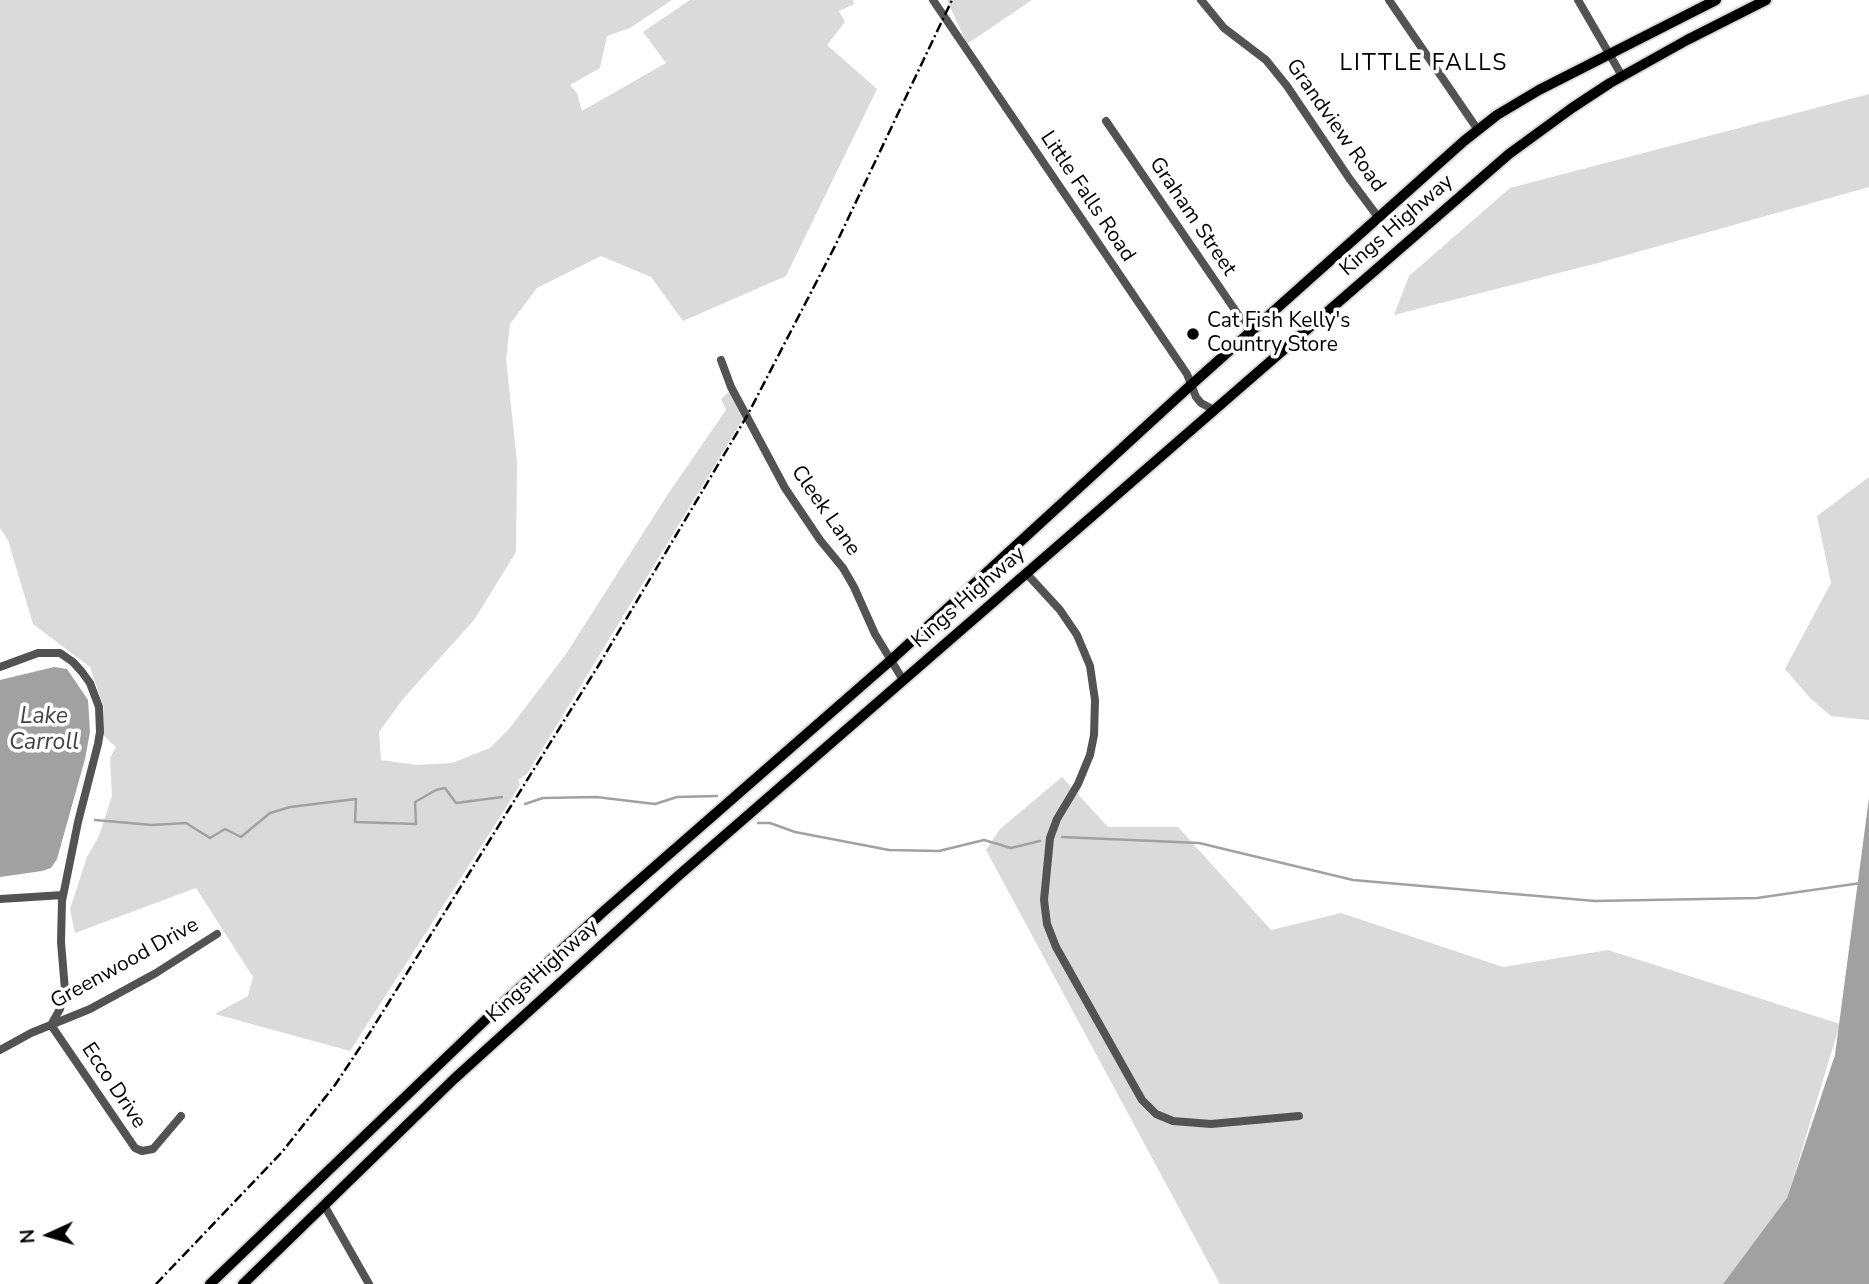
<!DOCTYPE html>
<style>
body{margin:0}
#map{position:relative;width:1869px;height:1284px;overflow:hidden;background:#fff;font-family:"Nunito Sans",sans-serif}
canvas{display:block}
.north{position:absolute;left:14px;top:1200px;width:70px;height:70px;-webkit-text-stroke:5px #fff;paint-order:stroke;rotate:266deg;font-size:19px;font-weight:700;line-height:28px;text-align:center;color:#000}
.north::after{content:'';display:block;margin:auto;width:24px;height:32px;background:#000;clip-path:polygon(50% 0,100% 100%,50% 72%,0 100%)}
</style>
<div id="map">
<canvas width="1869" height="1284"></canvas>
<div class="north">N</div>
</div>
<script>
const ctx = document.querySelector('canvas').getContext('2d');
ctx.lineJoin = 'round';
function fillPath(path, color) { ctx.fillStyle = color; ctx.fill(path, 'evenodd'); }
const poly = rows => new Path2D(rows.map(r => 'M' + r).join(''));
function trace(path, color, width, dash) { ctx.strokeStyle = color; ctx.lineWidth = width; ctx.lineCap = dash ? 'butt' : 'round'; ctx.setLineDash(dash || []); ctx.stroke(path); }
function write(font, color, halo, rows, align = 'center') {
  ctx.font = font + ' "Nunito Sans",sans-serif'; ctx.lineWidth = 7; ctx.setLineDash([]); ctx.textBaseline = 'middle'; ctx.strokeStyle = halo; ctx.fillStyle = color; for (const [text, x, y, turn = 0] of rows) {
    ctx.save(); ctx.translate(x, y); ctx.rotate((+turn || 0) * Math.PI / 180); ctx.textAlign = isNaN(turn) ? turn : align; if (halo) ctx.strokeText(text, 0, 0); ctx.fillText(text, 0, 0); ctx.restore();
  }
}
fillPath(poly([
 [0,0,672,0,630,28,607,36,600,68,570,85,577,93,582,111,666,63,643,32,690,0,853,0,854,4,839,11,845,22,827,45,877,89,786,276,683,321,651,277,601,256,537,288,510,324,506,359,517,462,516,552,474,620,403,699,379,732,381,760,416,765,452,763,490,748,509,729,566,654,668,494,726,410,721,399,730,391,743,419,527,774,518,780,520,784,507,806,350,1051,215,1014,248,996,253,977,196,888,75,933,70,909,87,857,99,836,112,796,110,758,116,747,103,735,104,708,90,667,33,624,8,540,0,528],
 [947,0,1032,0,967,44],
 [1869,94,1869,187,1598,263,1394,315,1409,276,1510,188],
 [1869,477,1869,720,1831,716,1810,698,1785,669,1831,583,1817,516],
 [1062,777,1108,827,1178,827,1271,930,1341,913,1503,967,1608,950,1840,1024,1787,1199,1723,1284,1220,1284,986,850,1000,829]
]), '#dadada');
fillPath(poly([
 [54,667,67,669,88,700,90,732,85,759,57,859,51,868,42,871,0,877,0,680],
 [1869,798,1869,1284,1723,1284,1787,1198,1835,1055]
]), '#a1a1a1');
trace(poly([
 [525,804,543,798,596,797,655,804,677,797,717,796],
 [95,820,152,825,186,823,210,838,225,829,241,837,270,813,290,807,356,799,355,822,416,824,415,802,436,790,445,788,456,803,502,797],
 [758,823,770,823,795,832,889,850,939,851,984,840,1011,848,1040,841],
 [1062,837,1199,843,1353,880,1595,901,1757,898,1861,883]
]), '#a1a1a1', 2.5);
const highway = poly([
 [210,1284,502,1004,604,911,890,661,1191,385,1464,141,1497,115,1539,90,1716,0],
 [243,1284,454,1079,678,876,1509,154,1572,108,1610,83,1687,40,1766,0]
]);
trace(highway, '#dbdbdb', 14);
trace(poly([
 [933,0,1187,374,1196,397,1201,403,1214,410],
 [1201,0,1224,28,1266,60,1287,86,1349,178,1378,217],
 [1389,0,1478,130],
 [1578,0,1622,76],
 [1106,121,1250,332],
 [721,360,731,387,785,488,820,540,843,568,854,587,875,634,903,680],
 [1026,573,1060,610,1077,635,1090,666,1095,700,1094,735,1090,755,1078,784,1057,819,1050,838,1044,900,1047,924,1056,947,1142,1100,1156,1114,1173,1121,1211,1124,1299,1116],
 [0,667,38,653,60,653,73,662,82,672,90,683,99,707,100,732,98,744,78,822,62,901,61,942,65,990,60,1009,51,1025],
 [0,899,63,895],
 [51,1025,135,1148,142,1151,153,1149,181,1116],
 [0,1050,31,1033,90,1009,156,973,217,934],
 [324,1205,369,1284]
]), '#535353', 8);
trace(highway, '#000', 10);
trace(poly([
 [156,1284,282,1152,335,1085,369,1034,600,663,747,416,835,246,952,0]
]), '#000', 2.5, [10, 3.5, 2, 3.5]);
for (const [x, y, r, color] of [
 [1193,334,7,"#000"]
]) { const dot = new Path2D(); dot.arc(x, y, r, 0, 2 * Math.PI); ctx.fillStyle = color; ctx.fill(dot); trace(dot, '#fff', 2.5); }
write('21px', '#000', '#fff', [
 ["Grandview Road",1335,126,55],
 ["Little Falls Road",1087,197,56],
 ["Graham Street",1192,217,56],
 ["Kings Highway",1397,226,-41],
 ["Cleek Lane",825,511,55],
 ["Kings Highway",969,598,-41],
 ["Greenwood Drive",125,964,-29],
 ["Kings Highway",543,972,-42],
 ["Ecco Drive",113,1086,56]
]);
write('21px', '#000', '#fff', [
 ["Cat Fish Kelly's",1207,322],
 ["Country Store",1207,346]
], 'left');
ctx.letterSpacing = '2px';
write('23px', '#000', '#fff', [
 ["LITTLE FALLS",1424,64]
]);
ctx.letterSpacing = '0px';
write('italic 23px', '#424242', '#fff', [
 ["Lake",44,717],
 ["Carroll",44,743]
]);
</script>
